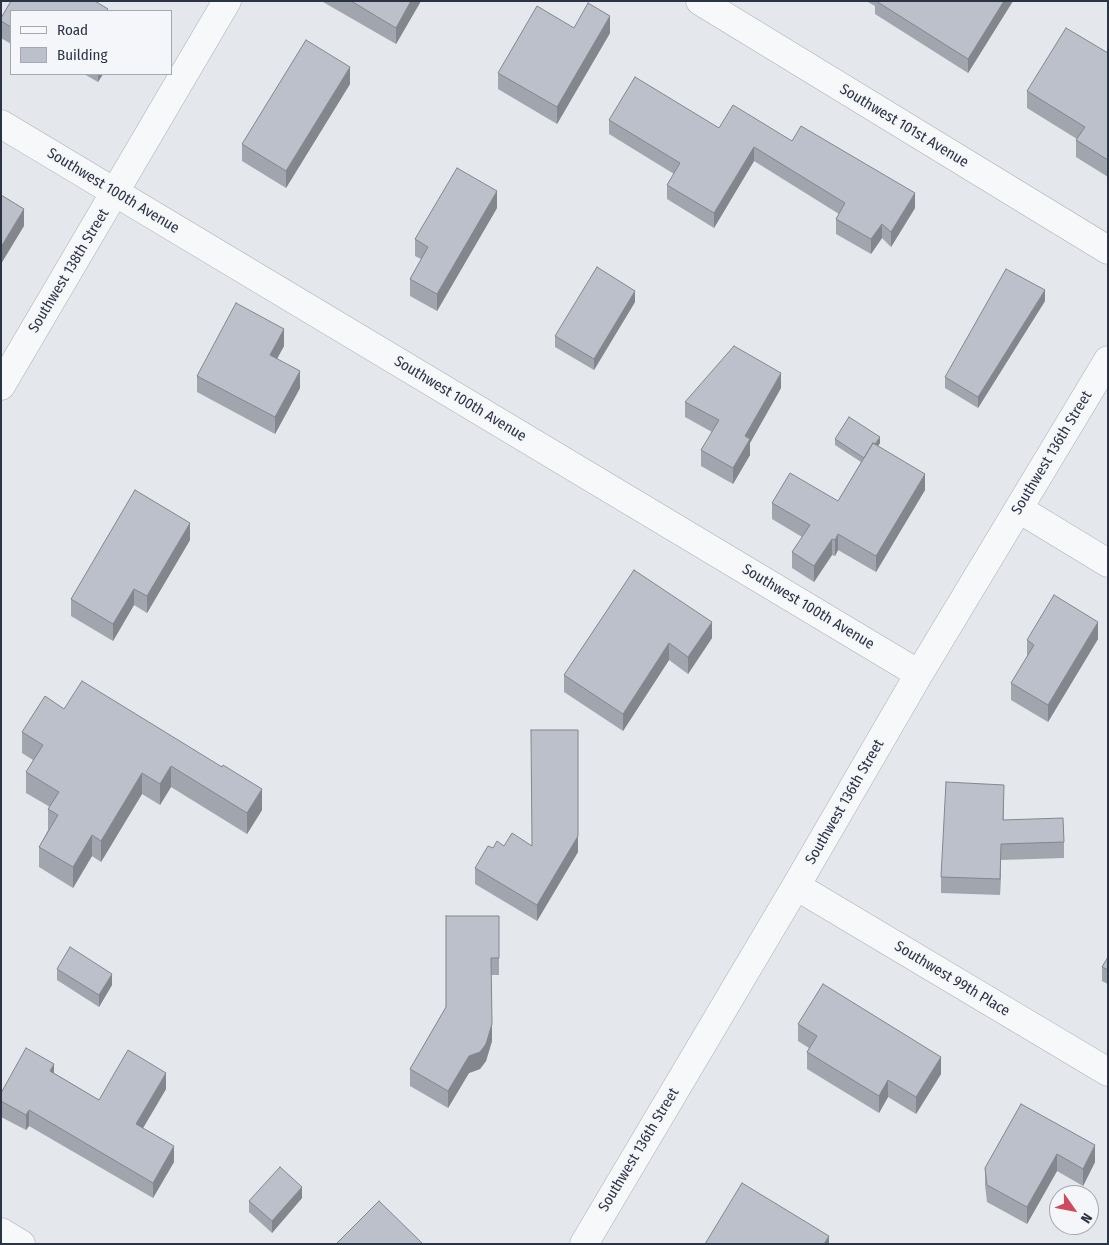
<!DOCTYPE html>
<style>
body{margin:0}
#map{position:relative;width:1109px;height:1245px;overflow:hidden;background:#e4e7ec;font-family:"Fira Sans Condensed",sans-serif}
canvas{display:block}
.frame{position:absolute;inset:0;border:2px solid #2b3445;pointer-events:none}
.legend{position:absolute;left:10px;top:10px;width:162px;height:65px;box-sizing:border-box;background:#f4f6f9;border:1px solid #a4a8b1;margin:0;padding:6px 9px;list-style:none;font-size:15px;color:#2b3445}
.legend li{display:flex;align-items:center;gap:10px;height:25px}
.legend b{width:25px;border:1px solid #a4a8b1}
.north{position:absolute;left:1049px;top:1185px;width:50px;height:50px;box-sizing:border-box;background:#f4f6f9;border:1px solid #a4a8b1;border-radius:50%;rotate:123deg;font-size:14px;font-weight:700;line-height:20px;text-align:center;color:#2b3445}
.north::after{content:'';display:block;margin:auto;width:18px;height:22px;background:#d1495b;clip-path:polygon(50% 0,100% 100%,50% 72%,0 100%)}
</style>
<div id="map">
<canvas width="1109" height="1245"></canvas>
<div class="frame"></div>
<ul class="legend">
<li><b style="height:6px;background:#f7f8fa"></b>Road</li>
<li><b style="height:14px;background:#bbc0ca"></b>Building</li>
</ul>
<div class="north">N</div>
</div>
<script>
const ctx = document.querySelector('canvas').getContext('2d');
ctx.lineJoin = 'round';
const poly = rows => new Path2D(rows.map(r => 'M' + r).join(''));
function trace(path, color, width, dash) { ctx.strokeStyle = color; ctx.lineWidth = width; ctx.lineCap = dash ? 'butt' : 'round'; ctx.setLineDash(dash || []); ctx.stroke(path); }
function fillPath(path, color) { ctx.fillStyle = color; ctx.fill(path, 'evenodd'); }
function write(font, color, halo, rows, align = 'center') {
  ctx.font = font + ' "Fira Sans Condensed",sans-serif'; ctx.lineWidth = 4; ctx.setLineDash([]); ctx.textBaseline = 'middle'; ctx.strokeStyle = halo; ctx.fillStyle = color; for (const [text, x, y, turn = 0] of rows) {
    ctx.save(); ctx.translate(x, y); ctx.rotate((+turn || 0) * Math.PI / 180); ctx.textAlign = isNaN(turn) ? turn : align; if (halo) ctx.strokeText(text, 0, 0); ctx.fillText(text, 0, 0); ctx.restore();
  }
}
const minor = poly([
 [700,1,1108,250],
 [1,124,919,674],
 [1,386,227,1],
 [1019,509,1108,563],
 [796,886,1108,1072],
 [1,1232,21,1244],
 [584,1244,796,886,919,674,1108,360]
]);
trace(minor, '#a9aeb7', 29);
trace(minor, '#f7f8fa', 28);
fillPath(poly([
 [11,1,95,1,108,9,108,11,11,11,11,44,1,38,1,18],
 [323,1,421,1,396,44,323,2],
 [866,1,1013,1,968,73,875,14,875,6],
 [574,28,610,33,557,124,498,89,498,73],
 [1108,53,1108,177,1076,157,1076,140,1077,139,1027,108,1027,91],
 [84,74,103,74,98,82],
 [350,84,286,188,242,161,242,144],
 [609,120,719,128,792,141,915,208,891,247,882,238,871,254,836,234,836,219,839,214,754,161,714,228,667,199,667,185,674,174,609,134],
 [497,208,437,311,410,296,410,279,421,259,415,256,415,239],
 [1045,301,978,408,945,388,945,377],
 [635,302,594,370,555,347,555,336],
 [284,346,277,358,300,388,275,434,197,392,197,376],
 [781,388,750,443,750,455,733,484,701,466,701,450,712,432,685,417,685,402],
 [835,439,880,443,878,446,925,490,876,572,838,550,835,556,832,555,814,582,792,568,792,552,802,537,772,519,772,503,838,501,861,462,835,445],
 [190,540,147,613,134,605,113,641,71,616,71,599],
 [634,570,712,638,688,674,669,660,623,731,564,692,564,675],
 [1098,639,1048,722,1011,700,1011,683,1027,657,1027,640],
 [64,709,262,810,247,834,171,787,160,805,142,794,101,862,92,856,73,888,39,867,39,847,48,830,48,809,50,807,26,793,26,772,33,760,22,753,22,732],
 [1004,800,1003,820,1064,842,1064,858,1001,860,1000,895,941,893,941,877],
 [504,846,532,846,578,852,537,921,475,884,475,868,493,848],
 [499,916,499,975,491,975,492,1041,486,1061,480,1069,469,1073,448,1108,410,1086,410,1069],
 [1108,957,1108,984,1102,981,1102,967],
 [57,969,112,985,99,1007,57,980],
 [798,1024,941,1074,916,1114,888,1097,879,1113,807,1069,807,1052,809,1048,798,1041],
 [54,1073,99,1100,166,1089,143,1128,174,1162,153,1198,29,1126,26,1130,1,1117,1,1093],
 [1021,1104,1095,1162,1083,1186,1057,1171,1027,1224,987,1202,985,1185,985,1168],
 [302,1198,272,1233,249,1212,249,1201]
]), '#a1a5ae');
fillPath(poly([
 [411,1,421,1,396,44,396,28],
 [1004,1,1013,1,968,73,968,59],
 [610,16,610,33,557,124,557,107],
 [350,67,350,84,286,188,286,171],
 [98,74,103,74,98,82],
 [754,147,754,161,714,228,714,213],
 [497,191,497,208,437,311,437,294],
 [915,193,915,208,891,247,891,232],
 [24,209,24,226,1,264,1,247],
 [882,224,882,238,871,254,871,239],
 [1045,290,1045,301,978,408,978,397],
 [635,291,635,302,594,370,594,359],
 [284,329,284,346,270,372,270,355],
 [300,371,300,388,275,434,275,417],
 [781,373,781,388,750,443,750,455,733,484,733,468,745,436],
 [880,437,880,443,866,465,866,459],
 [925,474,925,490,876,572,876,556],
 [190,523,190,540,147,613,147,596],
 [838,534,838,550,835,556,835,540],
 [832,539,832,555,814,582,814,566],
 [134,589,134,605,113,641,113,624],
 [712,622,712,638,688,674,688,657],
 [1098,622,1098,639,1048,722,1048,705],
 [669,643,669,660,623,731,623,714],
 [171,766,171,787,160,805,160,784],
 [142,773,142,794,101,862,101,841],
 [1004,785,1004,800,1003,836,1003,820],
 [262,789,262,810,247,834,247,813],
 [92,835,92,856,73,888,73,867],
 [578,836,578,852,537,921,537,905],
 [1001,844,1001,860,1000,895,1000,879],
 [112,974,112,985,99,1007,99,995],
 [492,1024,492,1041,486,1061,480,1069,469,1073,448,1108,448,1091,469,1056],
 [941,1057,941,1074,916,1114,916,1097],
 [54,1064,54,1079,50,1071],
 [166,1073,166,1089,136,1140,136,1124],
 [888,1080,888,1097,879,1113,879,1096],
 [29,1110,29,1126,26,1130,26,1115],
 [1095,1145,1095,1162,1083,1186,1083,1169],
 [174,1146,174,1162,153,1198,153,1183],
 [1057,1154,1057,1171,1027,1224,1027,1207],
 [302,1187,302,1198,272,1233,272,1221],
 [829,1236,829,1244,824,1244]
]), '#83868d');
const building = poly([
 [11,1,95,1,108,9,106,11,11,11,11,27,1,21,1,18,11,1],
 [351,1,411,1,396,28,351,1],
 [876,1,1004,1,968,59,876,1],
 [588,3,610,16,557,107,498,73,537,6,574,28,588,3],
 [1066,28,1108,53,1108,160,1076,140,1085,127,1027,91,1066,28],
 [306,40,350,67,286,171,242,144,306,40],
 [635,77,719,128,733,105,792,141,801,126,915,193,891,232,882,224,871,239,836,219,845,203,754,147,714,213,667,185,680,163,609,120,635,77],
 [457,168,497,191,437,294,410,279,428,247,415,239,457,168],
 [1,195,24,209,1,247,1,195],
 [597,267,635,291,594,359,555,336,597,267],
 [1006,269,1045,290,978,397,945,377,1006,269],
 [236,303,284,329,270,355,300,371,275,417,197,376,236,303],
 [734,346,781,373,745,436,750,439,733,468,701,450,719,420,685,402,734,346],
 [849,417,880,437,875,444,873,443,864,458,835,439,849,417],
 [873,443,925,474,876,556,838,534,835,540,832,539,814,566,792,552,810,525,772,503,790,473,838,501,873,443],
 [135,490,190,523,147,596,134,589,113,624,71,599,135,490],
 [634,570,712,622,688,657,669,643,623,714,564,675,634,570],
 [1054,595,1098,622,1048,705,1011,683,1034,645,1027,640,1054,595],
 [82,681,222,767,223,765,262,789,247,813,171,766,160,784,142,773,101,841,92,835,73,867,39,847,58,815,48,809,59,792,26,772,43,745,22,732,45,696,64,709,82,681],
 [531,730,578,730,578,836,537,905,475,868,488,846,493,848,497,841,504,846,512,833,532,846,531,730],
 [946,782,1004,785,1003,820,1063,818,1064,842,1001,844,1000,879,941,877,946,782],
 [446,916,499,916,499,958,491,958,492,1024,486,1044,480,1052,469,1056,448,1091,410,1069,446,1007,446,916],
 [70,947,112,974,99,995,57,969,70,947],
 [1108,957,1108,970,1102,967,1108,957],
 [823,984,941,1057,916,1097,888,1080,879,1096,807,1052,817,1036,798,1024,823,984],
 [26,1048,54,1064,50,1071,99,1100,128,1050,166,1073,136,1124,174,1146,153,1183,29,1110,26,1115,1,1101,1,1093,26,1048],
 [1021,1104,1095,1145,1083,1169,1057,1154,1027,1207,987,1185,985,1168,1021,1104],
 [280,1167,302,1187,272,1221,249,1201,280,1167],
 [742,1183,829,1236,824,1244,705,1244,742,1183],
 [379,1201,423,1244,336,1244,379,1201]
]);
fillPath(building, '#bbc0ca');
trace(building, '#83868d', 1);
write('15px', '#2b3445', '#f4f6f9', [
 ["Southwest 101st Avenue",904,126,31],
 ["Southwest 100th Avenue",113,191,31],
 ["Southwest 138th Street",69,271,-59],
 ["Southwest 100th Avenue",460,399,31],
 ["Southwest 136th Street",1052,453,-59],
 ["Southwest 100th Avenue",808,607,31],
 ["Southwest 136th Street",845,802,-60],
 ["Southwest 99th Place",952,979,31],
 ["Southwest 136th Street",639,1150,-59]
]);
</script>
